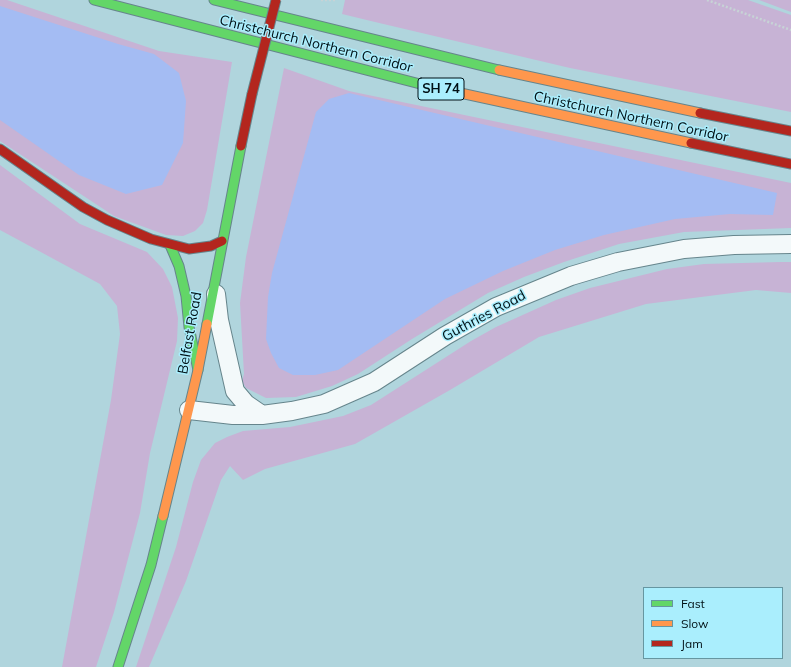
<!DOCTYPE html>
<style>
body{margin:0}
#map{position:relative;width:791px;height:667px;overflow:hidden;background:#b0d5dd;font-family:Mulish,sans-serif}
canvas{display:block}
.legend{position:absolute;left:643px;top:587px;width:140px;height:72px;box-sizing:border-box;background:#aaeefd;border:1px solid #6696a1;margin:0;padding:5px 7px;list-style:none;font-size:12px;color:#001116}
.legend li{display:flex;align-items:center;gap:8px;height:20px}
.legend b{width:20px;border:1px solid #6696a1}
</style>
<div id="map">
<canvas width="791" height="667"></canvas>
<ul class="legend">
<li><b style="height:5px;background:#63d668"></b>Fast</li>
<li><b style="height:5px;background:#ff974d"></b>Slow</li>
<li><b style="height:5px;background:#b3261e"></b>Jam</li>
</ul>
</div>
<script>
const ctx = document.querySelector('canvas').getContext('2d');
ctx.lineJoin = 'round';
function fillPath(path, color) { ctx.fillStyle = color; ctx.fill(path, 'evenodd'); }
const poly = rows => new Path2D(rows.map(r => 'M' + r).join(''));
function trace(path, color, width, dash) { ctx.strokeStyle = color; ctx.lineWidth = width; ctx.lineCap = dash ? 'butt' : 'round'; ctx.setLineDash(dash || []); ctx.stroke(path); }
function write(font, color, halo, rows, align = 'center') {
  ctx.font = font + ' Mulish,sans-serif'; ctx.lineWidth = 3; ctx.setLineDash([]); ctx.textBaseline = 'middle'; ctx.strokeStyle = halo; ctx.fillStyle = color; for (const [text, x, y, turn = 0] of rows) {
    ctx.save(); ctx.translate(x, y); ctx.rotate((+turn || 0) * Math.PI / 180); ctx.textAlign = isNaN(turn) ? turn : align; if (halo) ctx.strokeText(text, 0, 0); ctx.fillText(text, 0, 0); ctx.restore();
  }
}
fillPath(poly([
 [0,0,7,0,159,51,232,62,207,210,203,223,195,231,183,236,166,235,114,216,0,141],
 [345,0,748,0,791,15,791,112,570,68,375,22,342,14],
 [759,0,791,0,791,12],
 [284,68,349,91,791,183,791,228,684,232,619,244,564,262,524,277,488,293,412,339,358,374,332,386,296,397,266,398,246,388,242,381,244,374,240,303,246,257],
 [0,165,80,224,147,252,163,269,172,287,178,318,177,341,150,453,140,513,114,612,96,667,62,667,111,400,120,334,117,306,100,284,0,230],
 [781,262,791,262,791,293,756,290,646,304,539,337,450,390,355,444,265,469,243,480,230,466,221,480,186,581,149,667,136,667,176,547,193,482,201,460,215,443,227,437,243,431,290,427,343,416,371,405,471,341,496,327,556,300,590,288,667,269,704,264]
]), '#c7b3d5');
fillPath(poly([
 [0,6,118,44,154,54,179,73,186,101,183,143,162,185,126,194,79,175,0,120],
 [349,93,777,193,773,215,730,214,675,219,604,235,555,250,503,271,445,299,338,370,315,375,293,375,279,368,271,353,266,339,268,297,272,273,316,112,329,99]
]), '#a4bcf3');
const street = poly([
 [216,294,219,320,235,391,246,404,262,415],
 [189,410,233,415,262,415,292,411,324,404,374,382,445,336,496,307,571,276,618,262,684,249,734,245,791,244]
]);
const fast = poly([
 [94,0,428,86],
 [214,0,499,70],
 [170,245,179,266,186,296,189,327,198,370],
 [207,324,241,146],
 [118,667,151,565,163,516]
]);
const slow = poly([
 [499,70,700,113],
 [428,86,691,143],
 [163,516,198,370,207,324]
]);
const jam = poly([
 [700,113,791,131],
 [691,143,791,164],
 [241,146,252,94],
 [0,149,83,207,107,220,151,239,189,249,211,246,222,241]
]);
trace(street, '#66858c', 20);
trace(fast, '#66858c', 11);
trace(slow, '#66858c', 11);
trace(jam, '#66858c', 11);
trace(poly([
 [321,0,335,0],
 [707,0,791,30]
]), '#c7d3d6', 2.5, [2, 2]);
trace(street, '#f3f9fa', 18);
trace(fast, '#63d668', 9);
trace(slow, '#ff974d', 9);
trace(jam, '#b3261e', 9);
const jamBridge = poly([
 [252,94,276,0]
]);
trace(jamBridge, '#66858c', 11, []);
trace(jamBridge, '#b3261e', 9);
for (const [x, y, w] of [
 [441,89,46]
]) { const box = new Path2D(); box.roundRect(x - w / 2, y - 11, w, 22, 3); ctx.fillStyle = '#aaeefd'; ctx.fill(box); trace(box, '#001116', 1); }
write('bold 13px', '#001116', null, [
 ["SH 74",441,89]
]);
write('14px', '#001116', '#aaeefd', [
 ["Christchurch Northern Corridor",316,44,14],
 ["Christchurch Northern Corridor",631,117,12],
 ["Guthries Road",484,316,-28],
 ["Belfast Road",190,333,-80]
]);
</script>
